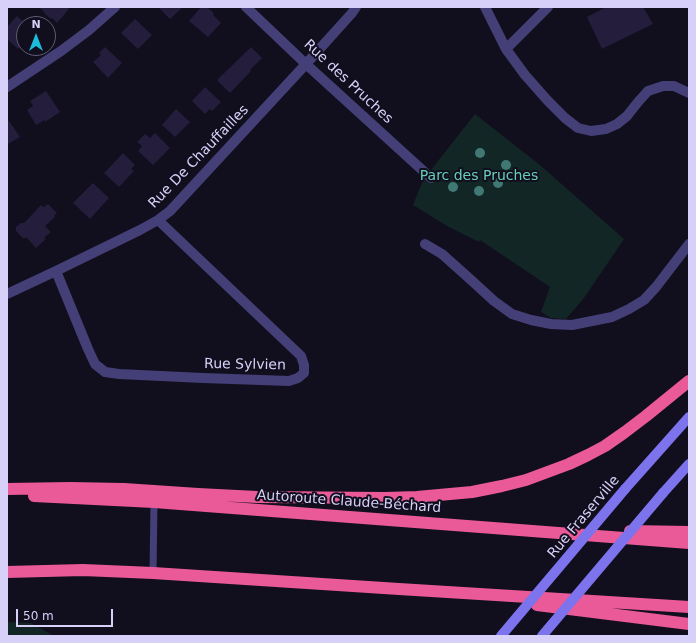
<!DOCTYPE html>
<meta charset="utf-8">
<style>
body{margin:0}
#map{position:relative;width:696px;height:643px;overflow:hidden;background:#110e1d;font-family:"DejaVu Sans",sans-serif}
canvas{display:block}
.frame{position:absolute;inset:0;border:8px solid #d7d0f9;pointer-events:none}
.north{position:absolute;left:16px;top:16px;width:40px;height:40px;box-sizing:border-box;background:#110e1d;border:1px solid #605c75;border-radius:50%;rotate:0deg;font-size:11px;font-weight:700;line-height:16px;text-align:center;color:#d7d0f9}
.north::after{content:'';display:block;margin:auto;width:14px;height:18px;background:#1cbdd9;clip-path:polygon(50% 0,100% 100%,50% 72%,0 100%)}
.scale{position:absolute;left:16px;top:609px;width:97px;height:18px;box-sizing:border-box;border:2px solid #d7d0f9;border-top:0;padding-left:5px;font-size:12px;line-height:14px;white-space:nowrap;color:#d7d0f9;-webkit-text-stroke:3px #110e1d;paint-order:stroke}
</style>
<div id="map">
<canvas width="696" height="643"></canvas>
<div class="frame"></div>
<div class="north">N</div>
<div class="scale">50 m</div>
</div>
<script>
const ctx = document.querySelector('canvas').getContext('2d');
ctx.lineJoin = 'round';
function fillPath(path, color) { ctx.fillStyle = color; ctx.fill(path, 'evenodd'); }
const poly = rows => new Path2D(rows.map(r => 'M' + r).join(''));
function trace(path, color, width, dash) { ctx.strokeStyle = color; ctx.lineWidth = width; ctx.lineCap = dash ? 'butt' : 'round'; ctx.setLineDash(dash || []); ctx.stroke(path); }
function write(font, color, halo, rows, align = 'center') {
  ctx.font = font + ' "DejaVu Sans",sans-serif'; ctx.lineWidth = 4; ctx.setLineDash([]); ctx.textBaseline = 'middle'; ctx.strokeStyle = halo; ctx.fillStyle = color; for (const [text, x, y, turn = 0] of rows) {
    ctx.save(); ctx.translate(x, y); ctx.rotate((+turn || 0) * Math.PI / 180); ctx.textAlign = isNaN(turn) ? turn : align; if (halo) ctx.strokeText(text, 0, 0); ctx.fillText(text, 0, 0); ctx.restore();
  }
}
fillPath(poly([
 [475,114,540,165,624,239,584,298,566,319,551,318,541,312,550,287,480,240,479,242,447,226,413,205,423,180],
 [7,622,31,623,54,636,7,636]
]), '#122626');
fillPath(poly([
 [39,7,66,7,69,9,57,23,52,18,51,19,45,14,45,13],
 [158,7,183,7,170,19],
 [201,7,207,7,214,13,213,15,221,23,208,37,189,21],
 [606,7,643,7,653,24,602,49,587,17],
 [17,16,26,24,24,24,24,42,18,49,7,39,7,27],
 [135,19,152,35,138,49,121,33],
 [105,47,122,63,108,78,93,62,101,55,99,53],
 [251,47,262,58,250,70,251,71,230,93,217,80],
 [205,87,221,102,212,111,210,109,205,114,192,101],
 [46,91,60,112,45,122,45,120,36,125,27,110,33,106,30,101],
 [176,109,190,122,175,137,162,125],
 [7,118,20,137,8,144,7,142],
 [155,133,170,148,153,165,138,151,142,146,137,142,145,134,150,138],
 [123,153,135,165,131,169,134,171,119,187,104,173],
 [93,183,109,198,90,219,73,203],
 [48,204,57,213,54,216,55,217,45,226,51,232,44,238,46,239,36,248,26,237,24,239,16,231,16,227,21,223,24,223,41,205,44,207]
]), '#241d3b');
trace(poly([
 [153,573,154,502]
]), '#443f76', 7);
trace(poly([
 [246,7,306,64,431,178],
 [485,7,506,49,525,75,548,101,565,118,578,128,591,131,606,129,617,124,627,116,638,102,648,91,663,86,674,86,689,93],
 [506,49,548,7],
 [7,87,61,51,89,30,115,7],
 [425,244,442,254,470,279,494,301,512,314,531,320,551,324,572,325,612,317,629,309,644,300,656,287,689,244],
 [56,271,88,349,95,364,105,372,119,374,203,378,289,381,298,378,304,373,304,365,301,356,158,220],
 [7,294,56,271,140,230,158,220,170,211,306,64,352,13,356,7]
]), '#443f76', 10);
trace(poly([
 [625,489,689,417],
 [663,493,689,464]
]), '#7c73ed', 10);
trace(poly([
 [7,489,70,488,124,489,198,494,257,497,385,498,417,497,472,492,502,486,526,480,569,464,588,455,605,446,625,432,646,416,689,381],
 [34,496,154,502,689,543],
 [630,531,689,532],
 [7,572,83,570,153,573,399,589,689,607],
 [537,605,689,624]
]), '#ea5a98', 12);
trace(poly([
 [501,636,625,489],
 [542,636,663,493]
]), '#7c73ed', 10);
ctx.fillStyle = '#407873';
for (const [x, y] of [
 [480,153],
 [506,165],
 [498,183],
 [453,187],
 [479,191]
]) { ctx.beginPath(); ctx.arc(x, y, 5, 0, 2 * Math.PI); ctx.fill(); }
write('14px', '#d7d0f9', '#110e1d', [
 ["Rue des Pruches",348,82,43],
 ["Rue De Chauffailles",199,157,-46],
 ["Rue Sylvien",245,365,1],
 ["Autoroute Claude-Béchard",349,502,4],
 ["Rue Fraserville",584,517,-50]
]);
write('14px', '#66cfba', '#110e1d', [
 ["Parc des Pruches",479,176]
]);
</script>
